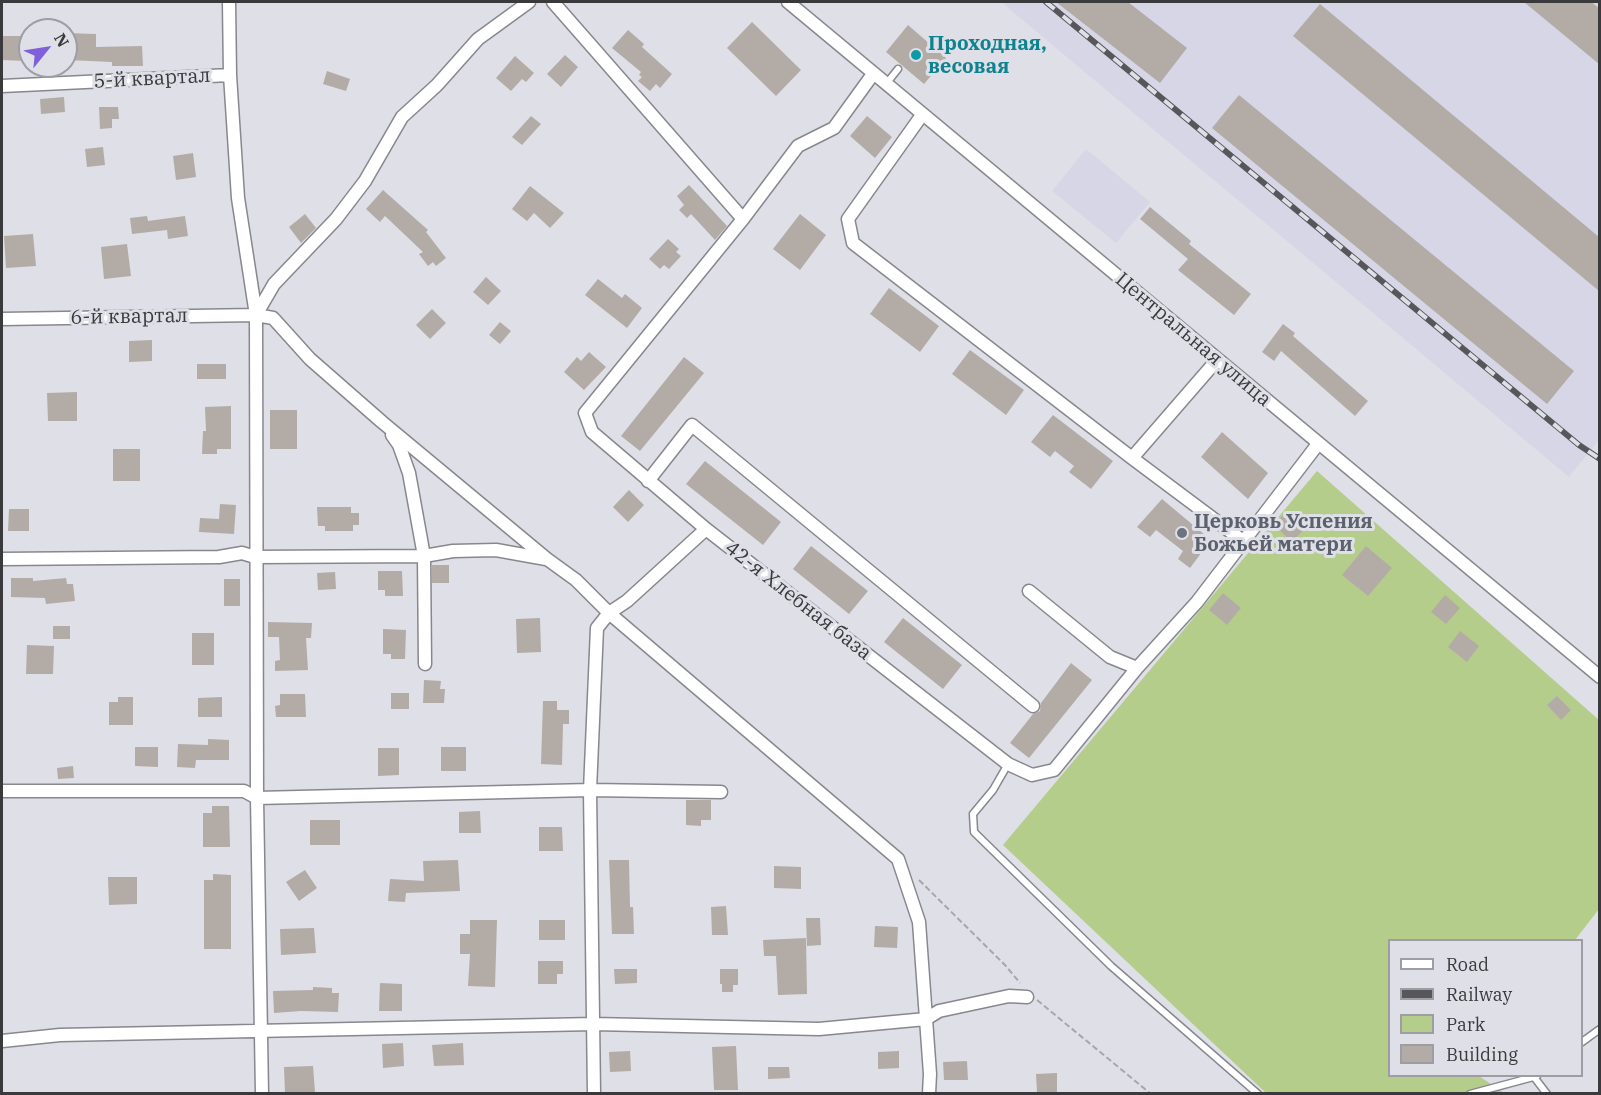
<!DOCTYPE html>
<meta charset="utf-8">
<style>
body{margin:0}
#map{position:relative;width:1601px;height:1095px;overflow:hidden;background:#dfdfe7;font-family:"IBM Plex Serif",serif}
canvas{display:block}
.frame{position:absolute;inset:0;border:3px solid #3a3a3d;pointer-events:none}
.legend{position:absolute;left:1388px;top:939px;width:195px;height:138px;box-sizing:border-box;background:#dfdfe7;border:2px solid #9d9da3;margin:0;padding:8px 10px;list-style:none;font-size:18px;color:#3a3a3d}
.legend li{display:flex;align-items:center;gap:12px;height:30px}
.legend b{width:30px;border:2px solid #9d9da3}
.north{position:absolute;left:18px;top:18px;width:60px;height:60px;box-sizing:border-box;background:#dfdfe7;border:2px solid #9d9da3;border-radius:50%;rotate:60deg;font-size:16px;font-weight:700;line-height:24px;text-align:center;color:#3a3a3d}
.north::after{content:'';display:block;margin:auto;width:21px;height:27px;background:#7f5fda;clip-path:polygon(50% 0,100% 100%,50% 72%,0 100%)}
</style>
<div id="map">
<canvas width="1601" height="1095"></canvas>
<div class="frame"></div>
<ul class="legend">
<li><b style="height:8px;background:#fff"></b>Road</li>
<li><b style="height:8px;background:#57575b"></b>Railway</li>
<li><b style="height:16px;background:#b5cd8a"></b>Park</li>
<li><b style="height:16px;background:#b3aca6"></b>Building</li>
</ul>
<div class="north">N</div>
</div>
<script>
const ctx = document.querySelector('canvas').getContext('2d');
ctx.lineJoin = 'round';
function fillPath(path, color) { ctx.fillStyle = color; ctx.fill(path, 'evenodd'); }
const poly = rows => new Path2D(rows.map(r => 'M' + r).join(''));
function trace(path, color, width, dash) { ctx.strokeStyle = color; ctx.lineWidth = width; ctx.lineCap = dash ? 'butt' : 'round'; ctx.setLineDash(dash || []); ctx.stroke(path); }
function write(font, color, halo, rows, align = 'center') {
  ctx.font = font + ' "IBM Plex Serif",serif'; ctx.lineWidth = 6; ctx.setLineDash([]); ctx.textBaseline = 'middle'; ctx.strokeStyle = halo; ctx.fillStyle = color; for (const [text, x, y, turn = 0] of rows) {
    ctx.save(); ctx.translate(x, y); ctx.rotate((+turn || 0) * Math.PI / 180); ctx.textAlign = isNaN(turn) ? turn : align; if (halo) ctx.strokeText(text, 0, 0); ctx.fillText(text, 0, 0); ctx.restore();
  }
}
fillPath(poly([
 [1001,2,1599,2,1599,440,1569,477],
 [1086,149,1150,202,1116,243,1052,191]
]), '#d7d6e6');
fillPath(poly([
 [1317,471,1599,720,1599,909,1575,940,1390,940,1390,1076,1479,1076,1504,1093,1266,1093,1003,845]
]), '#b5cd8a');
fillPath(poly([
 [1056,2,1128,2,1187,48,1160,83],
 [1524,2,1591,2,1599,8,1599,64],
 [1320,4,1599,237,1599,291,1293,36],
 [752,22,801,70,776,96,727,48],
 [908,25,946,58,924,84,886,52],
 [628,30,644,44,642,47,672,74,660,88,656,84,650,91,638,81,642,77,639,75,641,72,612,48],
 [66,33,96,34,96,47,142,46,143,66,112,66,112,62,67,60],
 [2,36,26,36,26,61,2,60],
 [565,55,578,67,561,87,547,74],
 [515,56,534,73,526,82,522,79,511,91,496,78],
 [327,71,350,79,346,91,323,84],
 [1239,95,1574,371,1547,404,1212,128],
 [64,97,65,112,41,114,40,99],
 [99,107,118,107,119,119,112,119,112,128,100,129],
 [531,116,541,124,522,145,512,137],
 [867,116,892,137,875,158,850,136],
 [103,147,105,165,87,167,85,149],
 [193,153,196,177,176,180,173,156],
 [689,185,727,226,715,240,691,214,687,218,679,210,684,205,677,196],
 [530,186,564,213,550,228,534,213,527,221,512,209],
 [383,190,428,230,426,232,446,258,436,266,433,262,428,266,419,254,423,252,385,216,380,222,366,209],
 [1150,207,1191,241,1189,244,1251,294,1234,315,1178,270,1188,259,1140,219],
 [305,214,316,228,301,243,289,227],
 [800,214,826,235,800,270,773,249],
 [147,216,148,221,185,216,188,236,168,239,167,230,132,234,130,218],
 [33,234,36,266,6,268,4,236],
 [668,239,679,249,676,252,681,256,669,269,664,265,660,269,649,259],
 [127,244,131,276,104,279,101,247],
 [486,277,501,291,488,305,473,292],
 [598,279,622,298,625,294,642,308,627,328,585,295],
 [889,288,939,326,920,352,870,314],
 [432,309,446,323,430,339,416,325],
 [500,322,511,331,500,344,489,335],
 [1283,324,1295,333,1293,336,1368,401,1355,416,1281,351,1274,361,1262,352],
 [152,340,152,361,129,362,129,341],
 [970,350,1024,390,1006,415,952,374],
 [589,352,606,367,584,390,564,372,577,357,581,361],
 [684,357,704,373,640,451,621,436],
 [197,364,226,364,226,379,197,379],
 [77,392,77,421,48,421,47,393],
 [231,406,231,449,217,449,217,454,202,454,203,431,206,431,205,407],
 [270,410,297,410,297,449,270,449],
 [1053,415,1113,461,1091,489,1069,472,1074,466,1055,451,1050,457,1031,442],
 [1222,432,1268,473,1248,499,1201,457],
 [113,449,140,449,140,481,113,481],
 [705,461,781,522,763,545,686,484],
 [629,490,644,505,628,522,613,507],
 [1162,499,1211,540,1190,568,1178,559,1183,551,1156,530,1150,537,1137,527],
 [220,504,236,505,234,534,199,532,200,518,219,519],
 [317,507,351,507,351,513,359,513,359,525,353,525,353,531,325,531,325,526,318,526],
 [9,509,29,509,29,531,8,531],
 [1292,511,1299,517,1301,515,1310,523,1292,542,1274,525,1283,515,1286,518],
 [811,546,868,591,849,614,793,569],
 [1366,546,1392,568,1368,596,1342,575],
 [432,565,449,565,449,583,432,583],
 [378,571,402,571,403,596,385,596,385,590,378,590],
 [335,572,336,589,318,590,317,573],
 [11,578,33,578,33,581,66,578,67,584,73,584,75,601,46,604,45,598,11,597],
 [224,579,240,579,240,606,224,606],
 [1223,593,1241,608,1227,625,1209,610],
 [1445,595,1460,608,1446,624,1431,612],
 [540,618,541,652,517,653,516,619],
 [903,618,962,665,943,689,884,642],
 [268,622,312,623,311,638,306,638,308,670,275,671,275,661,280,660,279,637,268,637],
 [53,626,70,626,70,639,53,639],
 [383,629,406,630,405,659,391,659,391,654,383,654],
 [1460,631,1479,646,1467,662,1448,647],
 [192,633,214,633,214,665,192,665],
 [27,645,54,646,53,674,26,674],
 [1071,663,1092,680,1029,758,1010,743,1033,714,1040,711,1041,703],
 [424,680,441,681,440,689,445,689,444,703,423,703],
 [391,693,409,693,409,709,391,709],
 [280,694,305,694,306,717,276,717,275,706,280,705],
 [1557,696,1571,710,1561,720,1547,705],
 [118,697,133,697,133,725,109,725,109,702,118,702],
 [222,697,222,717,198,717,198,698],
 [543,701,557,701,557,710,569,710,569,724,563,724,562,765,541,764],
 [208,739,229,740,229,760,196,760,195,768,177,767,178,744,208,745],
 [135,747,158,747,158,767,135,766],
 [441,747,466,747,466,771,441,771],
 [378,748,399,748,399,775,378,776],
 [73,766,74,778,58,779,57,768],
 [686,800,711,800,711,820,701,820,701,826,686,825],
 [212,806,229,806,230,847,203,847,203,813,212,813],
 [480,811,481,833,459,833,459,812],
 [310,820,340,820,340,845,310,845],
 [539,827,562,827,563,851,539,851],
 [458,860,460,891,406,893,405,902,388,901,390,879,424,881,423,861],
 [609,860,629,860,630,907,633,907,634,934,612,934],
 [774,866,801,867,801,889,774,888],
 [305,870,317,888,299,901,286,882],
 [213,874,231,875,231,949,204,949,204,880,213,880],
 [108,877,137,877,137,904,109,905],
 [726,906,728,935,712,935,711,907],
 [806,918,820,918,821,945,807,946],
 [470,920,497,920,495,987,468,986,470,954,460,954,460,934,470,934],
 [539,920,565,920,565,940,539,940],
 [875,926,898,927,897,948,874,947],
 [314,928,316,953,281,955,280,929],
 [806,938,807,994,778,995,776,956,764,956,763,940],
 [538,961,563,961,563,974,557,974,557,984,538,984],
 [614,969,637,969,637,983,615,984],
 [720,969,738,969,738,985,733,985,733,992,722,992,722,984,720,984],
 [380,983,402,984,402,1011,379,1011],
 [313,987,332,988,332,993,339,993,338,1012,301,1011,274,1013,273,991,313,990],
 [403,1043,404,1066,383,1068,382,1044],
 [463,1043,464,1065,434,1066,432,1045],
 [736,1046,738,1090,714,1090,712,1047],
 [630,1051,631,1071,610,1072,609,1052],
 [899,1051,899,1068,878,1069,878,1052],
 [967,1061,968,1080,944,1080,943,1062],
 [313,1066,315,1092,285,1093,284,1067],
 [768,1067,789,1067,790,1078,768,1079],
 [1057,1073,1057,1092,1037,1092,1036,1074]
]), '#b3aca6');
const lane = poly([
 [886,84,898,69],
 [1008,764,993,790,973,814,974,832,1111,966,1258,1094],
 [1582,1042,1600,1029],
 [1534,1077,1547,1094],
 [1470,1094,1537,1076]
]);
const street = poly([
 [229,2,230,75,238,198,256,315,257,798,262,1094],
 [553,2,743,219],
 [788,2,1600,677],
 [873,74,834,128,798,146,743,219,585,413,592,432,706,529,1008,764,1032,775,1054,770,1137,668,1197,602,1318,444],
 [2,86,230,75],
 [922,115,848,219,853,243,1132,458,1243,541],
 [256,315,274,284,336,219,365,181,402,117,437,85,478,39,529,2],
 [2,319,256,315,273,318,310,359,382,422,547,559,576,580,609,613,898,859,919,922,930,1074,929,1094],
 [392,435,399,445,409,473,424,556,425,664],
 [1132,458,1217,360],
 [648,481,692,425,1033,706],
 [2,559,219,557,242,553,255,557,424,556,453,551,496,550,546,559],
 [1029,591,1110,657,1137,668],
 [2,791,244,791,257,798,590,790,721,792],
 [2,1041,60,1035,594,1024,819,1029,926,1019,939,1011,1009,996,1027,997],
 [594,1094,590,790,597,628,609,613,627,601,706,529]
]);
trace(lane, '#87878e', 9);
trace(street, '#87878e', 15);
trace(poly([
 [919,880,1005,965,1020,983],
 [1037,1000,1151,1094]
]), '#a6a6ac', 2, [6, 3]);
trace(lane, '#fff', 6);
trace(street, '#fff', 12);
const rail = poly([
 [1046,2,1579,445,1600,459]
]);
trace(rail, '#57575b', 6);
trace(rail, '#dfdfe7', 4, [11]);
for (const [x, y, r, color] of [
 [916,55,6,"#0f9aa8"],
 [1182,533,6,"#6b7280"]
]) { const dot = new Path2D(); dot.arc(x, y, r, 0, 2 * Math.PI); ctx.fillStyle = color; ctx.fill(dot); trace(dot, '#dfdfe7', 2); }
write('bold 20px', '#0d838f', '#dfdfe7', [
 ["Проходная,",928,44],
 ["весовая",928,67]
], 'left');
write('20px', '#3a3a3d', '#dfdfe7', [
 ["5-й квартал",152,79,-3],
 ["6-й квартал",129,317,-1],
 ["Центральная улица",1193,340,40],
 ["42-я Хлебная база",798,601,38]
]);
write('bold 20px', '#5b616d', '#dfdfe7', [
 ["Церковь Успения",1194,522],
 ["Божьей матери",1194,545]
], 'left');
</script>
